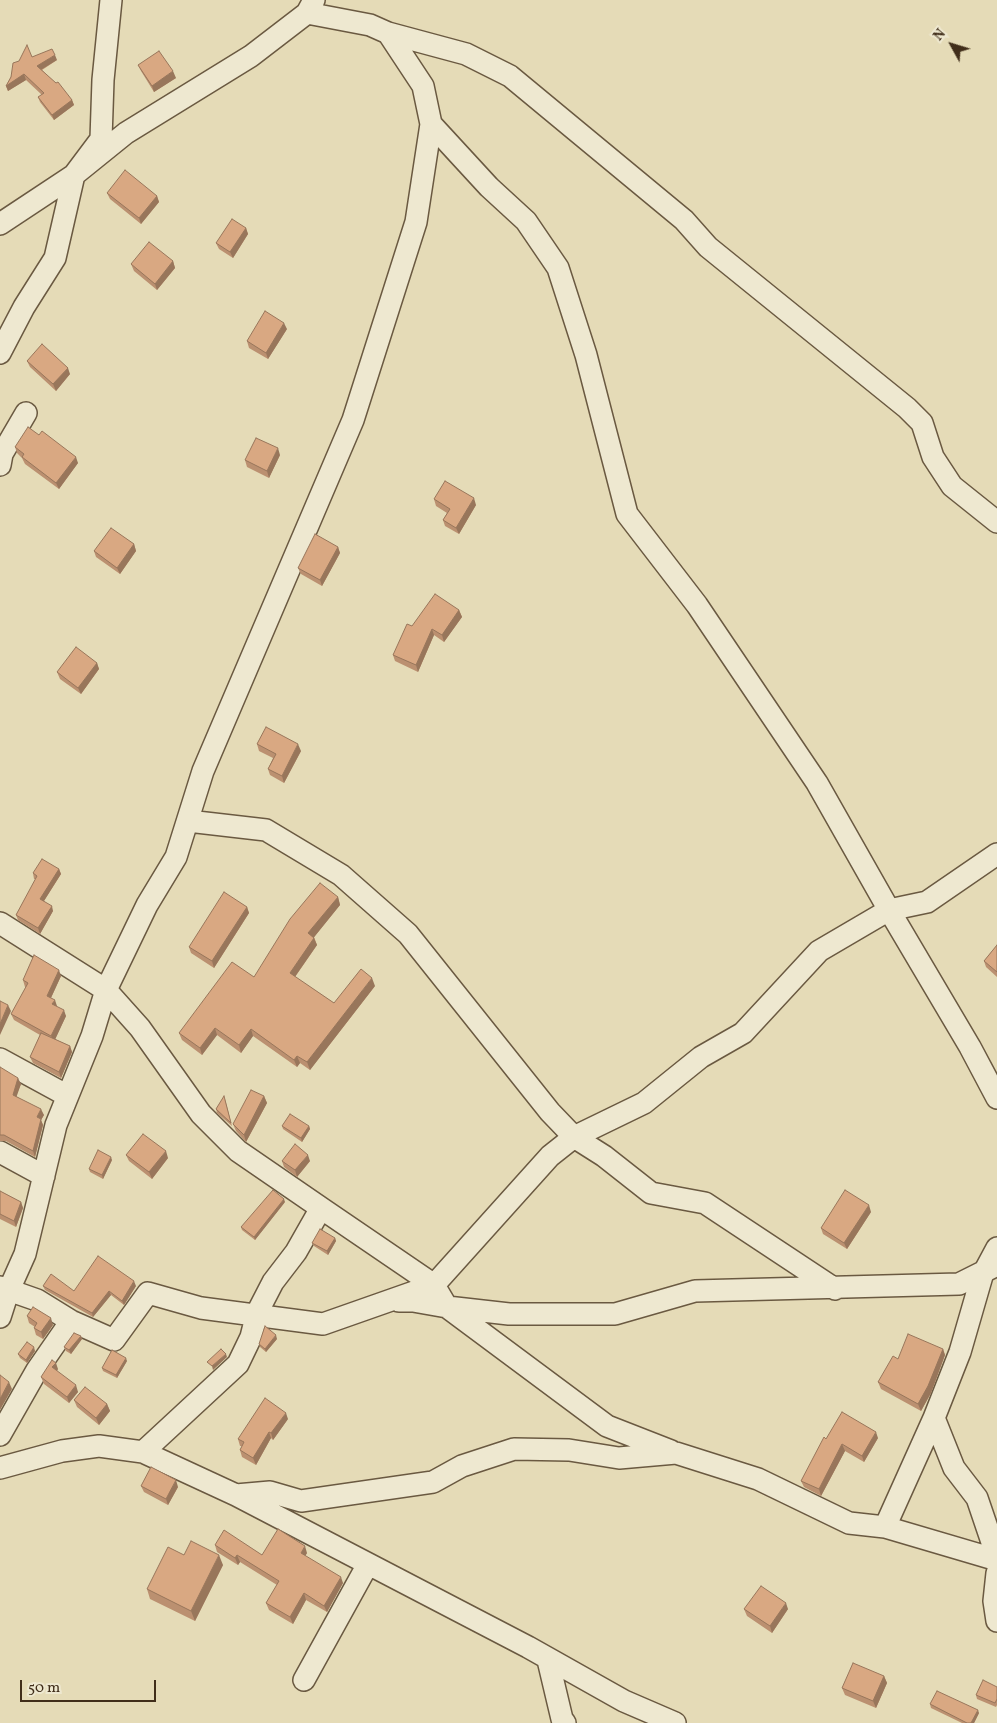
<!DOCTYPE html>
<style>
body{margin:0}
#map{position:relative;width:997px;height:1723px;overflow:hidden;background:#e5dbb7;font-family:Vollkorn,serif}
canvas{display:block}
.north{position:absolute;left:927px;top:20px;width:50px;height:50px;-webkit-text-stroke:4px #eee8d0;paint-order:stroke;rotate:309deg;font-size:14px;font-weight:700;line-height:20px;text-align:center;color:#412e1a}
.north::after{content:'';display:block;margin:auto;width:18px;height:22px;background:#412e1a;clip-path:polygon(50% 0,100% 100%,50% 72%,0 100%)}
.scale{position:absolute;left:20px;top:1680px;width:136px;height:22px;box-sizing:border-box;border:2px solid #412e1a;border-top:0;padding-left:6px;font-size:15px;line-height:18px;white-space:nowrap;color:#412e1a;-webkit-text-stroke:4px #eee8d0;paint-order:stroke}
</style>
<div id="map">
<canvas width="997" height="1723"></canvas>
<div class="north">N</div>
<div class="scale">50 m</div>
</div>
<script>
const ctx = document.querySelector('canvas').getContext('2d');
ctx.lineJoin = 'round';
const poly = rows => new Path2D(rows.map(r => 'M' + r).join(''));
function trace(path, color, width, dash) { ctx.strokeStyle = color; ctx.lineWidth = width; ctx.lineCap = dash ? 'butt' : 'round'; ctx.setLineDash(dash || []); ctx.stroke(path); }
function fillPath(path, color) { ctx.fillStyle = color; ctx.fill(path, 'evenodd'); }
const minor = poly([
 [388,33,466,54,510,76,684,220,708,247,907,408,922,423,933,457,952,486,997,522],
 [431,124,489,187,526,221,558,268,586,355,627,514,697,605,817,783,889,910,970,1047,997,1098],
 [0,224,74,175,126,133,251,56,307,13,314,0],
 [0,353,24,307,55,258,74,175,101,139,103,80,111,0],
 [0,465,2,454,26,413],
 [188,821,266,830,341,875,408,934,550,1112,574,1137,604,1156,651,1193,705,1203,835,1289],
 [0,923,106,990,140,1028,201,1114,238,1151,321,1208,296,1252,273,1282,257,1313,251,1337,238,1364,143,1452],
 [0,1059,66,1095],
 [0,1152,44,1176],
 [321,1208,434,1285,447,1307,607,1426,671,1451],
 [997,1248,982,1276,960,1352,934,1418,954,1468,977,1498,997,1557],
 [0,1287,37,1300,71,1321,114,1340,148,1293,201,1308,323,1324,434,1285,550,1156,574,1137,644,1103,701,1057,743,1033,819,951,889,910,927,902,997,854],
 [399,1301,413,1301,447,1307,509,1314,615,1314,695,1291,959,1284,997,1265],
 [0,1317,8,1292,25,1254,56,1125,92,1036,106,990,147,905,176,857,203,771,353,420,416,222,431,124,423,86,388,33,370,25,307,13],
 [0,1435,37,1370,71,1321],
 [0,1468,62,1451,99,1446,143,1452,236,1495,528,1647,624,1701,675,1723],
 [236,1495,270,1492,301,1501,433,1482,462,1466,514,1449,569,1450,619,1458,676,1453,758,1479,849,1523,885,1527,997,1560],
 [885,1527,934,1418],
 [997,1573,994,1601,997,1621],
 [548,1660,562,1719,565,1723],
 [304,1680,368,1564]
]);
trace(minor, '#6a5941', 24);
trace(minor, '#eee8d0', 21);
fillPath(poly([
 [32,57,57,60,42,70,72,100,74,105,54,120,40,102,38,97,42,95,26,80,8,91,6,86,19,61],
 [138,65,176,78,154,92,141,71],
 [107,193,157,196,159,202,141,224,110,199],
 [246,228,248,234,233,258,219,249,216,243],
 [173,261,175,268,157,290,134,271,131,264],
 [287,329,268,359,249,348,247,341],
 [27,361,70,374,56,391,30,367],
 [39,435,78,463,59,489,25,464,22,458,17,453,15,447],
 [280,455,269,478,247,467,245,460],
 [434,499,476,505,459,534,445,526,443,520,447,513,436,506],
 [134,544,136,551,120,574,96,557,94,551],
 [338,547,340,553,322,586,301,574,298,568],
 [459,610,462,617,444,642,434,635,418,672,395,661,393,655,412,626],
 [97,663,99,669,81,694,60,679,57,672],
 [257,744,301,751,284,783,270,775,268,769,273,758,259,751],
 [59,869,61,874,44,901,53,911,40,934,18,920,16,915,36,879,34,879,33,873],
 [338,897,340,905,314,937,317,945,295,977,334,1003,375,986,310,1070,300,1063,297,1067,253,1036,241,1053,217,1035,202,1055,182,1040,179,1033,254,977],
 [247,907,249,913,214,968,191,953,189,947],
 [997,945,997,977,986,967,984,961],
 [61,976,51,998,57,1007,66,1016,55,1039,70,1046,72,1052,61,1078,33,1063,30,1057,40,1035,14,1020,11,1014,26,987,25,987,23,980],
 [0,1067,21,1084,16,1096,44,1115,41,1120,43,1125,35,1157,6,1141,0,1141],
 [264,1096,267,1103,246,1142,236,1131,233,1124],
 [225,1099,232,1126,217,1113,216,1109],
 [282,1126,309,1126,310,1129,302,1142,283,1129],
 [126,1155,168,1158,152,1179,129,1161],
 [112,1160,103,1179,90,1172,89,1169],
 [282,1161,310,1161,297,1177,284,1167],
 [0,1191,21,1202,23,1208,16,1227,0,1219],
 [285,1202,255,1240,242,1230,241,1227],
 [871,1212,847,1249,823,1234,821,1228],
 [335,1238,336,1241,328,1255,314,1246,312,1243],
 [43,1286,74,1291,136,1286,124,1305,111,1295,93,1317,45,1290],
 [27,1316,53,1325,43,1339,36,1335,34,1328,35,1327,29,1323],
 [81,1336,82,1339,71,1354,66,1351,64,1347],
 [277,1339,266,1352,260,1347,259,1344],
 [943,1349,945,1355,931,1393,921,1411,881,1389,878,1382,898,1359],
 [35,1351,27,1363,20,1358,18,1354],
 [127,1361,117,1378,103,1371,102,1368],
 [58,1369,57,1371,78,1392,69,1403,44,1384,41,1377],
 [74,1400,107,1404,110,1411,99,1425,77,1407],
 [288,1419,273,1440,271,1438,256,1465,242,1457,240,1450,242,1446,240,1446,238,1439],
 [878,1438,864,1462,845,1451,821,1496,804,1487,801,1481,826,1439],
 [141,1486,178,1487,168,1505,144,1492],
 [215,1545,262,1555,307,1553,305,1556,343,1583,327,1612,306,1600,293,1624,269,1610,266,1603,277,1585,240,1562,238,1565,217,1552],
 [184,1555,223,1565,195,1621,150,1599,147,1589],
 [744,1609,788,1609,772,1633,747,1616],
 [884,1676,887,1683,876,1708,845,1695,842,1688],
 [997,1687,997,1705,996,1707,977,1699,976,1695],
 [930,1704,979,1713,974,1723,962,1723,931,1708]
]), '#bb9070');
fillPath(poly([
 [55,55,57,60,39,71,37,66],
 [173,71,176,78,154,92,152,86],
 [24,74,26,80,8,91,6,86],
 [72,100,74,105,54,120,52,115],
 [157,196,159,202,141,224,139,218],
 [246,228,248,234,233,258,230,252],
 [173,261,175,268,157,290,155,284],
 [284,323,287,329,268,359,266,353],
 [68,368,70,374,56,391,53,384],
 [278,448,280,455,269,478,267,471],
 [76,457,78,463,59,489,56,483],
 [474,498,476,505,459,534,456,528],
 [134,544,136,551,120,574,117,568],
 [338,547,340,553,322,586,320,580],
 [459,610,462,617,444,642,442,635],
 [432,629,434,635,418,672,416,665],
 [97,663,99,669,81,694,78,688],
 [298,744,301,751,284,783,282,776],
 [59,869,61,874,42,904,40,899],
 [338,897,340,905,311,941,308,933],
 [52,906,53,911,40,934,38,928],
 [247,907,249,913,214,968,212,961],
 [314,938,317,945,292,981,290,973],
 [59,970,61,976,49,1002,47,996],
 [372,978,375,986,310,1070,307,1062],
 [55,1000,57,1006,54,1011,52,1004],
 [8,1005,11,1011,0,1035,0,1024],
 [64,1010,66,1016,54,1042,51,1036],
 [215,1028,217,1035,202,1055,200,1048],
 [251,1029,253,1036,241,1053,239,1045],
 [70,1046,72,1052,61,1078,59,1072],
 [297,1056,300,1063,297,1067,294,1060],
 [18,1078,21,1084,15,1101,13,1095],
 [264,1096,267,1103,246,1142,244,1135],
 [41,1109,44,1115,41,1120,43,1125,35,1157,33,1151,37,1117],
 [309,1126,310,1129,302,1142,301,1138],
 [166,1151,168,1158,152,1179,149,1172],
 [308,1155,310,1161,297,1177,295,1170],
 [111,1157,112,1160,103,1179,102,1175],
 [284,1199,285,1202,255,1240,254,1237],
 [21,1202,23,1208,16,1227,14,1221],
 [869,1205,871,1212,847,1249,844,1243],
 [335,1238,336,1241,328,1255,327,1251],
 [134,1281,136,1286,124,1305,122,1301],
 [109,1291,111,1295,93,1317,92,1313],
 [51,1318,53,1325,43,1339,41,1332],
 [276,1335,277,1339,266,1352,265,1349],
 [81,1336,82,1339,71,1354,69,1350],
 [34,1347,35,1351,27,1363,26,1360],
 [943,1349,945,1355,931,1393,921,1411,918,1404],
 [226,1354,227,1357,213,1370,212,1366],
 [126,1358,127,1361,117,1378,116,1375],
 [56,1363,58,1369,55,1374,52,1367],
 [9,1382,12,1389,0,1410,0,1399],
 [76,1385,78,1392,69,1403,67,1397],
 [107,1404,110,1411,99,1425,96,1418],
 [286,1413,288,1419,273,1440,271,1433],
 [269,1432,271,1438,256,1465,253,1458],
 [876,1432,878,1438,864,1462,862,1456],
 [842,1444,845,1451,821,1496,819,1489],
 [176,1480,178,1487,168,1505,166,1499],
 [305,1546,307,1553,303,1560,301,1553],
 [219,1555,223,1565,195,1621,191,1611],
 [237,1555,240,1562,238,1565,235,1558],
 [341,1577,343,1583,327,1612,324,1606],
 [304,1593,306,1600,293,1624,290,1617],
 [786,1603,788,1609,772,1633,770,1626],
 [884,1676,887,1683,876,1708,873,1701],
 [978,1710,979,1713,974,1723,971,1723]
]), '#98765b');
const building = poly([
 [27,45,32,57,52,49,55,55,37,66,56,83,58,82,72,100,52,115,38,97,44,93,24,74,6,86,11,77,13,63,19,61,27,45],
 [159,51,173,71,152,86,138,65,159,51],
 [125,170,157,196,139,218,107,193,125,170],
 [232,219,246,228,230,252,216,243,232,219],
 [149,242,173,261,155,284,131,264,149,242],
 [265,311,284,323,266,353,247,341,265,311],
 [42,344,68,368,53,384,27,361,42,344],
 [28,427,39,435,42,431,76,457,56,483,22,457,24,454,15,447,28,427],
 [256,438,278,448,267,471,245,460,256,438],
 [445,481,474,498,456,528,443,520,450,509,434,499,445,481],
 [111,528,134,544,117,568,94,551,111,528],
 [315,534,338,547,320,580,298,568,315,534],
 [435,594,459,610,442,635,432,629,416,665,393,655,407,624,412,626,435,594],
 [76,647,97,663,78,688,57,672,76,647],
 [266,727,298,744,282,776,268,769,276,754,257,744,266,727],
 [42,859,59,869,40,899,52,906,38,928,16,915,37,876,33,873,42,859],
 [320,883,338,897,308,933,314,938,290,973,334,1003,361,969,372,978,307,1062,297,1056,294,1060,251,1029,239,1045,215,1028,200,1048,179,1033,232,962,254,977,290,919,320,883],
 [224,892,247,907,212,961,189,947,224,892],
 [997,945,997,972,984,961,997,945],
 [34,955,59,970,47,996,55,1000,52,1004,64,1010,51,1036,11,1014,28,983,23,980,34,955],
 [0,1001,8,1005,0,1024,0,1001],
 [41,1033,70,1046,59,1072,30,1057,41,1033],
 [0,1067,18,1078,13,1095,41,1109,37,1117,41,1119,33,1151,4,1135,0,1135,0,1067],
 [251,1090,264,1096,244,1135,233,1124,251,1090],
 [224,1096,231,1123,216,1109,224,1096],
 [290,1114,309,1126,301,1138,282,1126,290,1114],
 [143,1134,166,1151,149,1172,126,1155,143,1134],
 [295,1144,308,1155,295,1170,282,1161,295,1144],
 [98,1150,111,1157,102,1175,89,1169,98,1150],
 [273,1190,284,1199,254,1237,241,1227,273,1190],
 [845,1190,869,1205,844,1243,821,1228,845,1190],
 [0,1191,21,1202,14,1221,0,1214,0,1191],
 [320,1229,335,1238,327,1251,312,1243,320,1229],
 [98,1256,134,1281,122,1301,109,1291,92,1313,43,1286,51,1274,74,1291,98,1256],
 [33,1307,51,1318,41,1332,34,1328,37,1323,27,1316,33,1307],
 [265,1326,276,1335,265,1349,259,1344,265,1326],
 [74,1333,81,1336,69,1350,64,1347,74,1333],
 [908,1334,943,1349,928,1386,918,1404,878,1382,893,1356,898,1359,908,1334],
 [27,1342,34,1347,26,1360,18,1354,27,1342],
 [221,1349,226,1354,212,1366,207,1362,221,1349],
 [112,1350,126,1358,116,1375,102,1368,112,1350],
 [52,1360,56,1363,52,1367,76,1385,67,1397,41,1377,52,1360],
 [0,1375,9,1382,0,1399,0,1375],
 [85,1387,107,1404,96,1418,74,1400,85,1387],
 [265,1398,286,1413,271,1433,269,1432,253,1458,240,1450,244,1442,238,1439,265,1398],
 [842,1412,876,1432,862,1456,842,1444,819,1489,801,1481,824,1437,826,1439,842,1412],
 [151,1467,176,1480,166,1499,141,1486,151,1467],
 [278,1529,305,1546,301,1553,341,1577,324,1606,304,1593,290,1617,266,1603,279,1581,237,1555,235,1558,215,1545,224,1530,262,1555,278,1529],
 [191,1541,219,1555,191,1611,147,1589,168,1547,184,1555,191,1541],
 [761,1586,786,1603,770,1626,744,1609,761,1586],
 [853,1663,884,1676,873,1701,842,1688,853,1663],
 [983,1680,997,1687,997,1699,995,1703,976,1695,983,1680],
 [937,1691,978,1710,971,1723,967,1723,930,1704,937,1691]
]);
fillPath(building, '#d9a882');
trace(building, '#98765b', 1);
</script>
